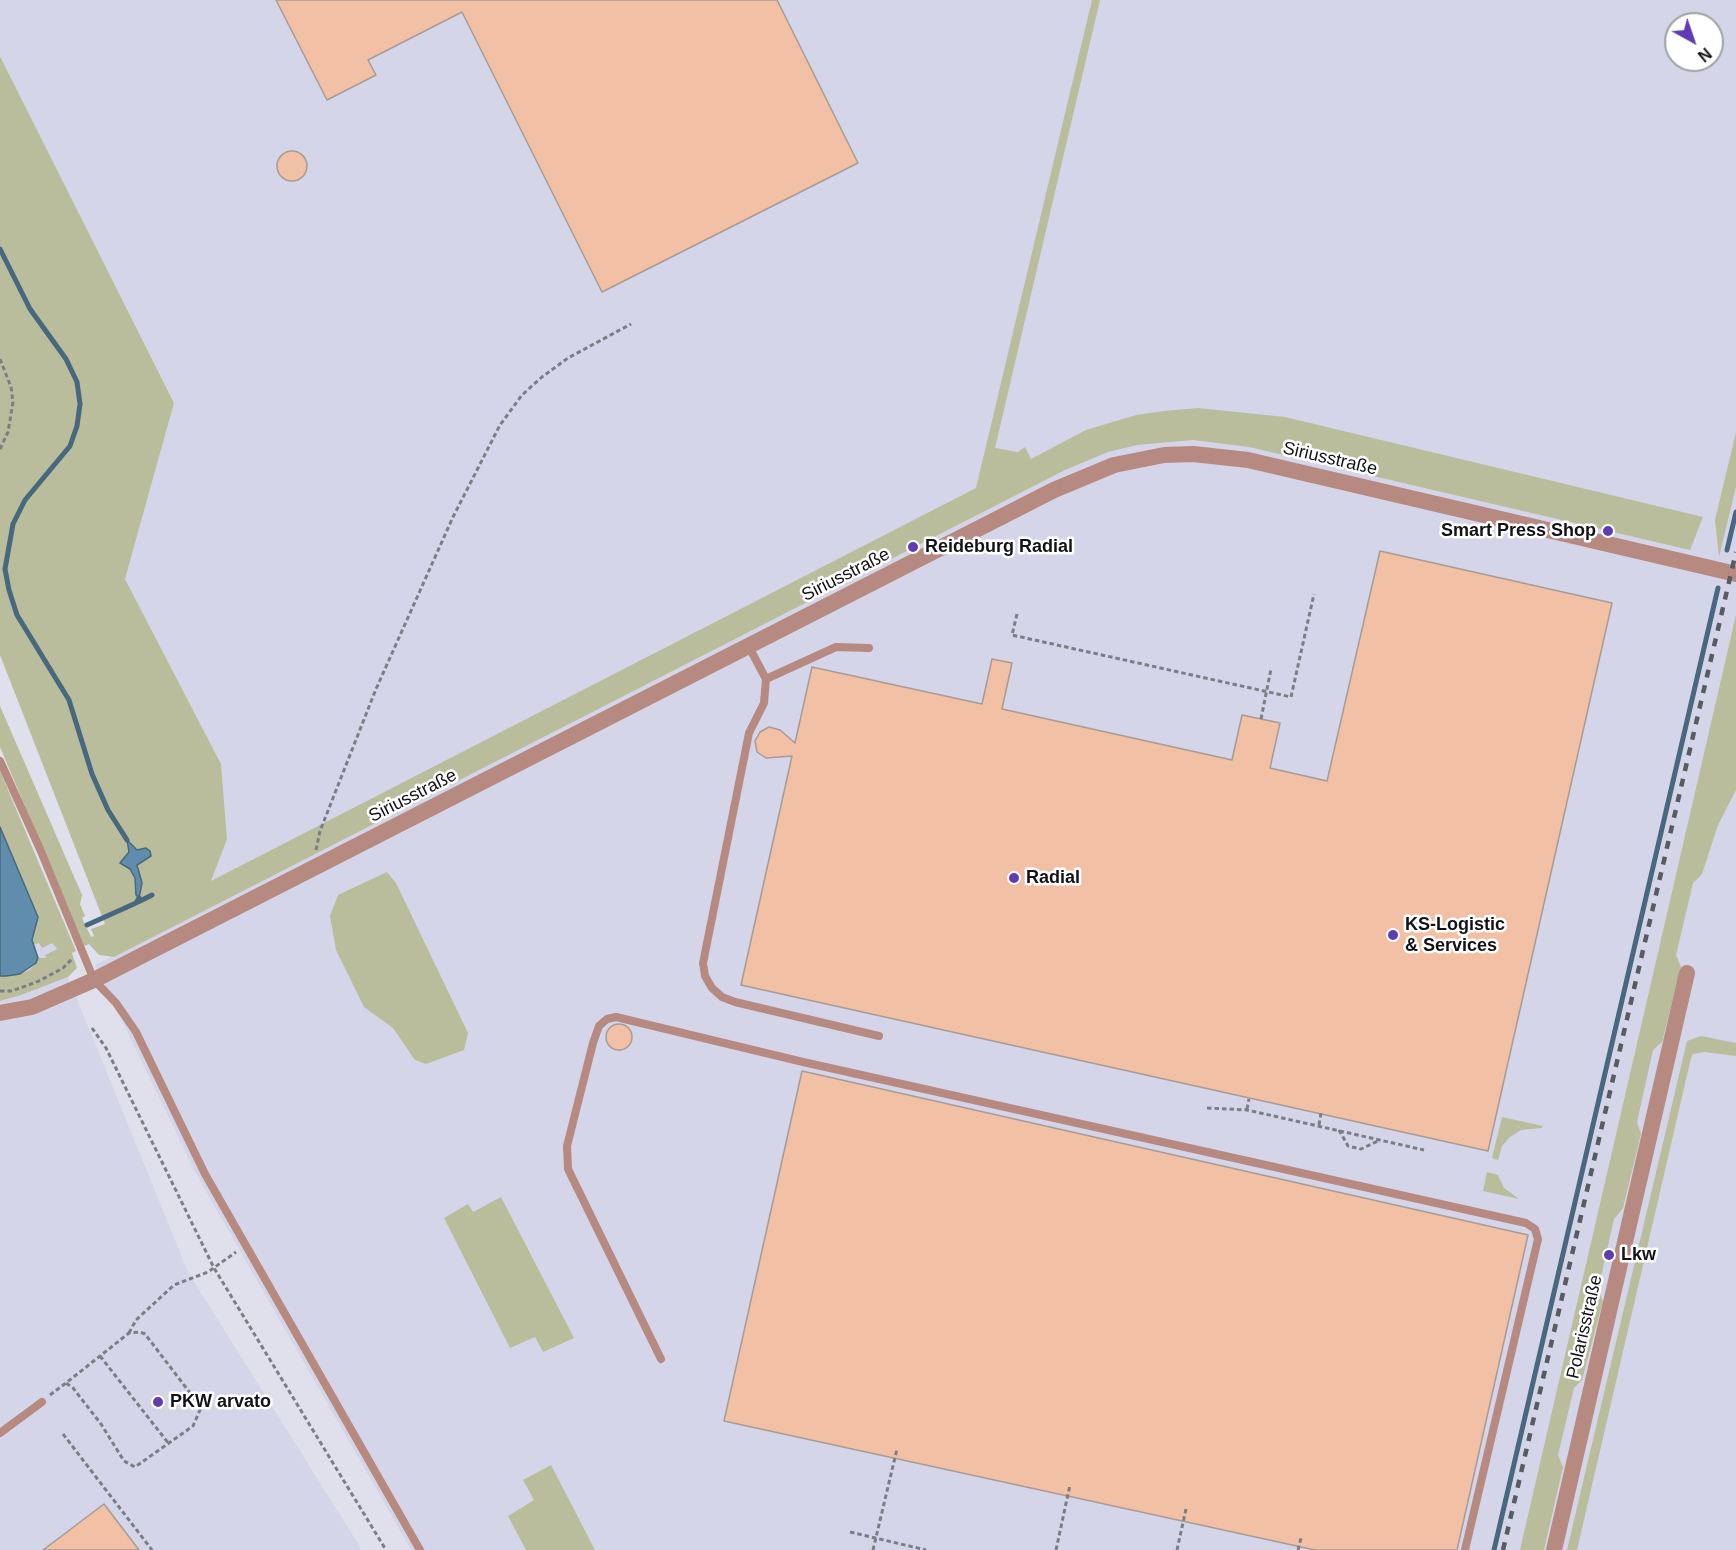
<!DOCTYPE html>
<meta charset="utf-8">
<style>
body{margin:0}
#map{position:relative;width:1736px;height:1550px;overflow:hidden;background:#e0e0ec;font-family:Arial,sans-serif}
canvas{display:block}
.north{position:absolute;left:1664px;top:12px;width:60px;height:60px;box-sizing:border-box;background:#fff;border:2px solid #a1a1a2;border-radius:50%;rotate:140deg;font-size:16px;font-weight:700;line-height:24px;text-align:center;color:#131317}
.north::after{content:'';display:block;margin:auto;width:21px;height:27px;background:#603bb3;clip-path:polygon(50% 0,100% 100%,50% 72%,0 100%)}
</style>
<div id="map">
<canvas width="1736" height="1550"></canvas>
<div class="north">N</div>
</div>
<script>
const ctx = document.querySelector('canvas').getContext('2d');
ctx.lineJoin = 'round';
function fillPath(path, color) { ctx.fillStyle = color; ctx.fill(path, 'evenodd'); }
const poly = rows => new Path2D(rows.map(r => 'M' + r).join(''));
function trace(path, color, width, dash) { ctx.strokeStyle = color; ctx.lineWidth = width; ctx.lineCap = dash ? 'butt' : 'round'; ctx.setLineDash(dash || []); ctx.stroke(path); }
function write(font, color, halo, rows, align = 'center') {
  ctx.font = font + ' Arial,sans-serif'; ctx.lineWidth = 5; ctx.setLineDash([]); ctx.textBaseline = 'middle'; ctx.strokeStyle = halo; ctx.fillStyle = color; for (const [text, x, y, turn = 0] of rows) {
    ctx.save(); ctx.translate(x, y); ctx.rotate((+turn || 0) * Math.PI / 180); ctx.textAlign = isNaN(turn) ? turn : align; if (halo) ctx.strokeText(text, 0, 0); ctx.fillText(text, 0, 0); ctx.restore();
  }
}
fillPath(poly([
 [0,0,1736,0,1736,1550,411,1550,196,1174,95,965,220,902,210,881,227,839,221,764,125,579,174,403,0,55],
 [1676,24,1712,24,1712,60,1676,60],
 [0,810,188,1272,362,1550,0,1550]
]), '#d4d5e8');
fillPath(poly([
 [1092,0,1100,0,995,448,1018,452,1025,447,1031,459,1086,430,1136,415,1164,411,1198,408,1285,417,1703,517,1690,550,1249,447,1193,440,1137,445,1108,452,1065,470,114,957,99,955,89,944,84,946,0,747,0,706,82,895,80,904,85,916,82,918,91,937,94,936,91,929,105,924,0,655,0,56,174,403,125,579,221,764,227,839,211,881,976,488],
 [1736,432,1736,487,1719,557,1715,520],
 [1736,615,1736,790,1718,825,1702,874,1693,883,1676,955,1681,967,1662,1042,1653,1050,1637,1122,1641,1134,1623,1208,1614,1219,1598,1290,1603,1301,1582,1380,1574,1388,1558,1455,1563,1467,1544,1550,1520,1550],
 [0,771,76,951,72,953,77,968,68,977,21,995,0,1001,0,976,20,974,30,970,38,958,46,958,45,955,57,949,52,943,42,948,39,943,32,945,38,916,0,828],
 [387,872,396,883,468,1033,464,1050,426,1064,415,1060,393,1028,364,1007,336,950,330,916,338,895],
 [1701,1036,1736,1043,1736,1056,1704,1052,1693,1054,1691,1058,1577,1550,1567,1550,1687,1041],
 [1502,1117,1543,1126,1542,1128,1521,1130,1510,1137,1502,1146,1498,1160,1492,1158],
 [1487,1172,1498,1175,1504,1188,1519,1199,1483,1191],
 [501,1197,574,1338,543,1352,535,1337,510,1348,444,1218,468,1204,473,1212],
 [551,1465,595,1550,526,1550,508,1516,534,1500,523,1480]
]), '#babd9b');
const water = poly([
 [0,827,38,917,32,940,38,958,36,963,20,974,6,976,0,976,0,827],
 [127,840,137,850,146,848,150,851,151,856,137,865,142,883,139,898,136,895,135,878,130,869,120,863,129,852,127,840]
]);
fillPath(water, '#5f8dab');
trace(water, '#48687f', 1.5);
trace(poly([
 [0,249,30,309,66,359,77,382,80,404,77,426,70,446,25,500,13,524,5,569,9,590,17,615,69,700,92,774,108,810,127,840],
 [1727,550,1736,512],
 [138,902,152,895],
 [87,925,136,903,139,898],
 [1494,1550,1718,588]
]), '#48687f', 5);
const building = poly([
 [276,0,777,0,858,163,602,292,462,12,368,60,376,75,327,100,276,0],
 '277 166a15 15 0 1 1 30 0a15 15 0 1 1-30 0Z',
 [1380,551,1612,603,1488,1151,741,985,792,756,766,758,757,752,755,741,760,732,769,727,780,730,795,743,812,667,982,704,992,659,1012,663,1002,709,1232,760,1242,715,1280,723,1270,768,1327,781,1380,551],
 '606 1037a13 13 0 1 1 26 0a13 13 0 1 1-26 0Z',
 [802,1071,1528,1235,1457,1550,1315,1550,724,1421,802,1071],
 [104,1504,139,1550,43,1550,104,1504]
]);
fillPath(building, '#f1c0a5');
trace(building, '#a79c95', 1.5);
trace(poly([
 [0,359,11,387,13,402,8,432,0,449],
 [1017,614,1012,635,1291,697,1314,594],
 [1261,719,1271,669],
 [316,850,320,831,376,689,453,517,500,425,522,395,542,377,568,358,631,324],
 [0,991,12,991,39,981,63,968,73,958],
 [92,1028,106,1048,214,1268,386,1550],
 [1207,1108,1247,1110,1424,1150],
 [1247,1109,1249,1099],
 [1319,1125,1321,1113],
 [1339,1130,1348,1146,1361,1149,1380,1140],
 [129,1333,136,1320,174,1285,208,1272,236,1252],
 [100,1356,169,1444],
 [50,1395,66,1383,129,1333,140,1332,145,1334,197,1402,200,1410,193,1426,135,1467,124,1461,101,1424,73,1388,66,1383],
 [63,1434,152,1550],
 [850,1532,926,1550],
 [873,1550,897,1449],
 [1056,1550,1070,1485],
 [1177,1550,1186,1509],
 [1298,1550,1301,1538]
]), '#7d7d85', 3, [4.5, 3]);
trace(poly([
 [749,647,766,679,764,703,749,733,703,963,705,976,712,988,722,997,735,1002,879,1036],
 [766,679,836,647,869,648],
 [0,761,40,849,94,980,116,1003,136,1032,205,1174,420,1550],
 [661,1359,568,1169,567,1146,593,1043,599,1026,607,1019,616,1017,803,1062,1526,1223,1535,1229,1538,1239,1465,1550],
 [0,1433,42,1402]
]), '#b78a81', 8);
trace(poly([
 [0,1013,32,1007,94,980,1054,490,1114,465,1164,455,1193,454,1248,460,1736,574],
 [1554,1550,1687,973]
]), '#b78a81', 16);
trace(poly([
 [1503,1550,1736,552]
]), '#5a5a61', 4.5, [8, 8]);
for (const [x, y, r, color] of [
 [1608,531,6,"#603bb3"],
 [913,547,6,"#603bb3"],
 [1014,878,6,"#603bb3"],
 [1393,935,6,"#603bb3"],
 [1609,1255,6,"#603bb3"],
 [158,1402,6,"#603bb3"]
]) { const dot = new Path2D(); dot.arc(x, y, r, 0, 2 * Math.PI); ctx.fillStyle = color; ctx.fill(dot); trace(dot, '#fff', 2); }
write('18px', '#131317', '#fff', [
 ["Siriusstraße",1330,459,13],
 ["Siriusstraße",846,575,-27],
 ["Siriusstraße",413,796,-27],
 ["Polarisstraße",1585,1327,-77]
]);
write('bold 18px', '#131317', '#fff', [
 ["Smart Press Shop",1596,531,"right"],
 ["Reideburg Radial",925,547],
 ["Radial",1026,878],
 ["KS-Logistic",1405,925],
 ["& Services",1405,946],
 ["Lkw",1621,1255],
 ["PKW arvato",170,1402]
], 'left');
</script>
